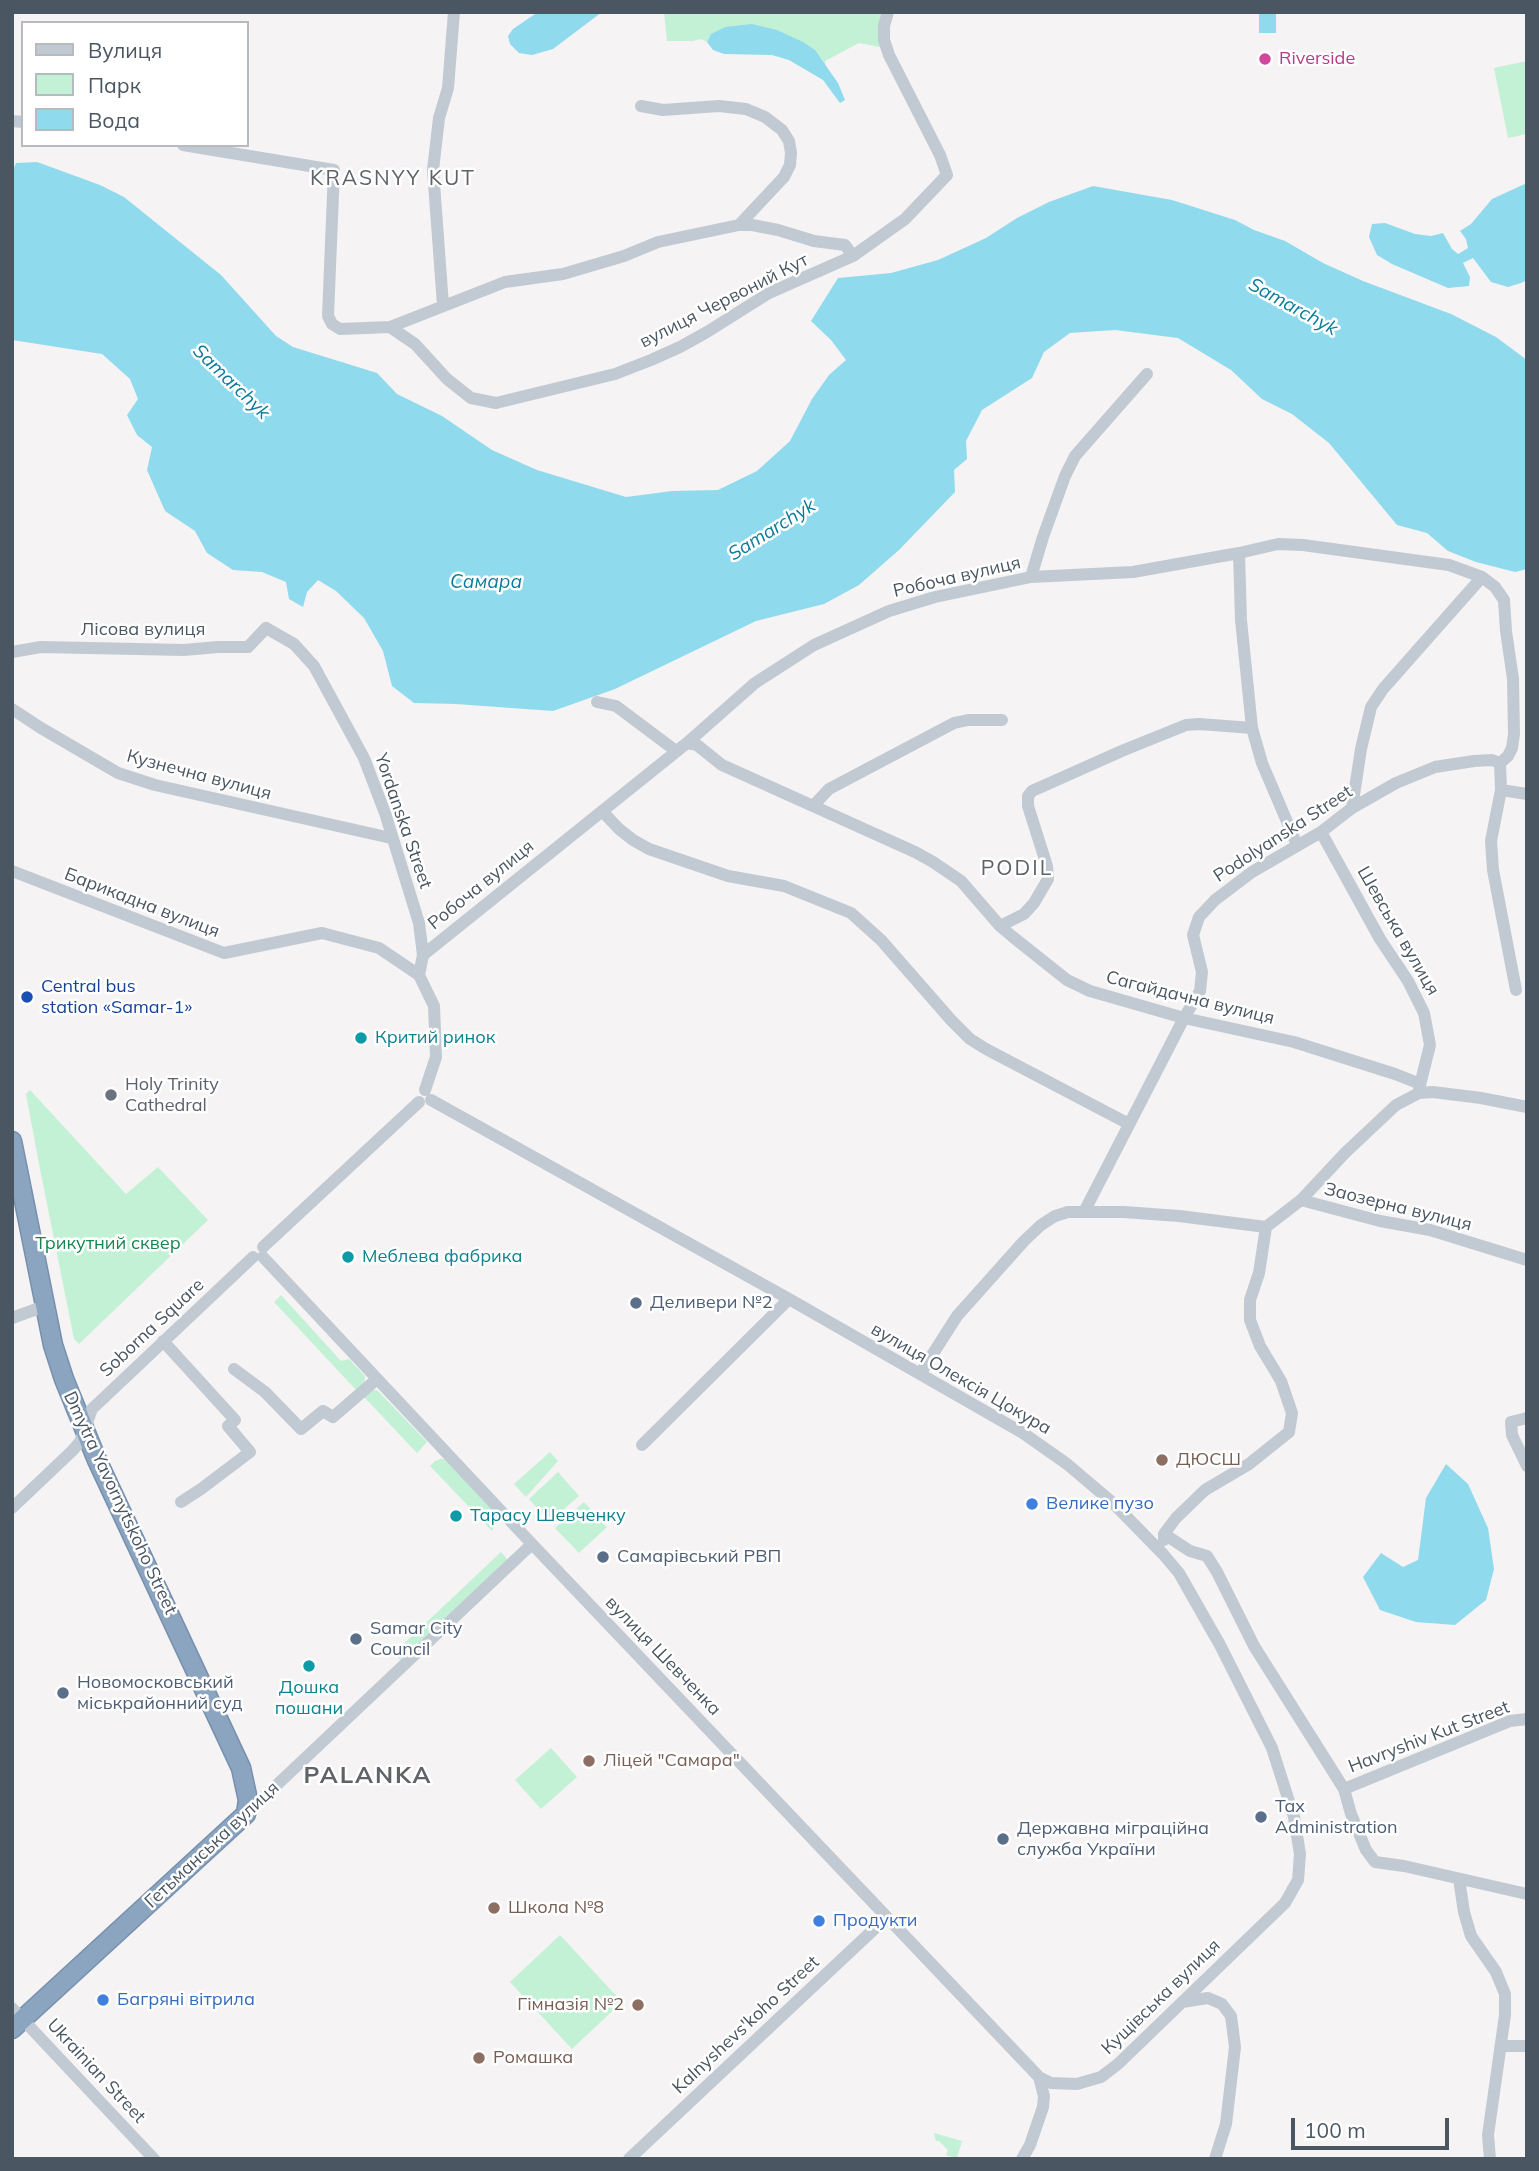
<!DOCTYPE html>
<meta charset="utf-8">
<style>
body{margin:0}
#map{position:relative;width:1539px;height:2171px;overflow:hidden;background:#f5f3f3;font-family:Mulish,sans-serif}
canvas{display:block}
.frame{position:absolute;inset:0;border:14px solid #4a5661;pointer-events:none}
.legend{position:absolute;left:21px;top:21px;width:228px;height:126px;box-sizing:border-box;background:#fff;border:2px solid #b7bbc0;margin:0;padding:9px 12px;list-style:none;font-size:21px;color:#4a5661}
.legend li{display:flex;align-items:center;gap:14px;height:35px}
.legend b{width:35px;border:2px solid #b7bbc0}
.scale{position:absolute;left:1291px;top:2118px;width:158px;height:32px;box-sizing:border-box;border:4px solid #4a5661;border-top:0;padding-left:9px;font-size:21px;line-height:24px;white-space:nowrap;color:#4a5661;-webkit-text-stroke:5px #fff;paint-order:stroke}
</style>
<div id="map">
<canvas width="1539" height="2171"></canvas>
<div class="frame"></div>
<ul class="legend">
<li><b style="height:9px;background:#c1cad2"></b>Вулиця</li>
<li><b style="height:19px;background:#c3f1d5"></b>Парк</li>
<li><b style="height:19px;background:#90daee"></b>Вода</li>
</ul>
<div class="scale">100 m</div>
</div>
<script>
const ctx = document.querySelector('canvas').getContext('2d');
ctx.lineJoin = 'round';
function fillPath(path, color) { ctx.fillStyle = color; ctx.fill(path, 'evenodd'); }
const poly = rows => new Path2D(rows.map(r => 'M' + r).join(''));
function trace(path, color, width, dash) { ctx.strokeStyle = color; ctx.lineWidth = width; ctx.lineCap = dash ? 'butt' : 'round'; ctx.setLineDash(dash || []); ctx.stroke(path); }
function write(font, color, halo, rows, align = 'center') {
  ctx.font = font + ' Mulish,sans-serif'; ctx.lineWidth = 5; ctx.setLineDash([]); ctx.textBaseline = 'middle'; ctx.strokeStyle = halo; ctx.fillStyle = color; for (const [text, x, y, turn = 0] of rows) {
    ctx.save(); ctx.translate(x, y); ctx.rotate((+turn || 0) * Math.PI / 180); ctx.textAlign = isNaN(turn) ? turn : align; if (halo) ctx.strokeText(text, 0, 0); ctx.fillText(text, 0, 0); ctx.restore();
  }
}
fillPath(poly([
 [664,12,884,12,879,31,880,47,859,43,825,61,826,72,804,68,789,60,711,34,707,42,701,39,693,41,667,41],
 [1527,61,1527,134,1508,138,1494,68],
 [30,1090,126,1194,158,1167,208,1220,79,1344,74,1339,39,1164,26,1094],
 [281,1295,341,1361,349,1359,365,1376,364,1385,357,1391,274,1302],
 [372,1389,378,1391,427,1442,417,1453,365,1398,365,1395],
 [550,1452,558,1461,526,1497,514,1484],
 [441,1459,446,1459,498,1514,492,1531,430,1466,435,1461],
 [558,1472,579,1496,549,1522,529,1499],
 [584,1502,607,1527,579,1553,555,1528],
 [501,1552,508,1560,400,1660,394,1653],
 [551,1748,577,1777,541,1809,515,1780],
 [560,1935,622,2002,572,2049,510,1982],
 [934,2133,962,2141,957,2158,946,2155,948,2150,939,2141,936,2141]
]), '#c3f1d5');
fillPath(poly([
 [538,12,602,12,553,49,532,55,519,53,510,44,508,36,513,29],
 [1259,12,1276,12,1276,33,1259,33],
 [752,24,777,30,803,42,815,50,838,83,845,100,840,103,823,80,789,60,772,55,724,54,713,50,707,42,711,34,725,27],
 [37,162,100,185,124,197,221,275,276,336,293,347,377,373,397,394,442,416,492,450,537,470,626,497,672,491,718,490,757,471,790,441,812,399,829,375,846,360,831,340,811,321,838,278,891,273,938,260,986,238,1017,218,1049,202,1093,186,1172,200,1235,220,1254,230,1285,241,1323,263,1363,281,1451,314,1496,337,1527,360,1527,569,1515,572,1476,562,1448,551,1427,533,1397,525,1329,443,1292,414,1262,399,1231,370,1178,338,1115,330,1070,333,1044,352,1032,378,982,410,966,441,967,459,954,470,955,492,899,550,859,585,824,604,756,621,615,689,553,711,456,704,414,703,392,686,383,651,364,618,336,591,318,580,307,592,303,607,289,599,286,582,262,572,233,570,207,553,195,531,165,511,147,470,152,447,137,435,127,415,138,399,130,379,102,354,12,340,12,172,16,163],
 [1527,183,1527,280,1521,283,1508,287,1491,282,1473,258,1463,263,1470,277,1469,286,1448,288,1392,264,1377,255,1369,237,1372,224,1385,223,1415,234,1431,236,1443,233,1452,249,1458,254,1468,248,1466,239,1460,231,1471,224,1492,199],
 [1446,1464,1468,1484,1488,1528,1494,1569,1486,1600,1455,1625,1416,1622,1380,1610,1363,1577,1381,1553,1403,1567,1418,1560,1426,1498]
]), '#90daee');
const highway = poly([
 [12,1141,53,1345,64,1379,97,1460,241,1768,248,1800,246,1814,12,2029]
]);
trace(highway, '#7690ad', 21);
trace(poly([
 [641,106,663,110,719,106,746,109,765,117,782,130,789,141,791,153,790,165,784,177,739,225],
 [12,121,23,122],
 [183,145,334,170,328,316,332,324,340,329,390,327,505,282,563,274,624,256,658,242,739,225,752,225,778,230,814,241,845,245,853,256],
 [443,305,433,170,439,118,448,88,454,12],
 [390,327,415,344,447,379,471,398,496,403,615,374,651,360,680,347,707,332,769,293,853,256,905,219,947,175,940,155,889,55,884,40,884,26,888,12],
 [1239,553,1241,620,1252,728,1262,763,1297,845],
 [1031,577,1043,537,1065,476,1075,456,1147,374],
 [12,652,41,647,184,650,218,647,248,647,266,628,294,644,314,666,364,758,385,813,419,923,423,955,419,975],
 [597,702,616,706,676,751],
 [12,709,41,728,118,773,155,785,391,838],
 [687,743,697,745,722,765,915,852,933,862,961,881,1000,926,1013,937,1067,980,1090,991,1184,1018,1294,1042,1395,1074,1418,1083],
 [1500,763,1501,790,1491,841,1493,870,1516,990],
 [1501,790,1527,794],
 [813,806,829,789,954,723,968,720,1002,720],
 [1352,808,1361,749,1371,707,1383,689,1482,577],
 [602,811,619,829,633,840,649,849,728,876,784,886,851,913,881,940,951,1020,970,1039,986,1049,1129,1124],
 [1321,832,1380,939,1408,981,1424,1013,1430,1045,1419,1089],
 [12,871,224,953,322,933,379,948,419,975,434,1006,436,1057,425,1090],
 [1000,926,1024,914,1034,903,1048,879,1047,866,1028,806,1028,796,1032,791,1124,750,1186,725,1199,724,1252,728],
 [423,955,687,743,755,683,814,645,889,611,935,597,1031,577,1133,572,1239,553,1278,544,1303,545,1449,565,1482,577,1495,587,1504,600,1506,631,1513,679,1514,734,1512,748,1508,756,1500,763],
 [1301,1200,1380,1221,1430,1230,1527,1260],
 [1084,1212,1184,1018,1200,991,1202,972,1193,935,1199,917,1215,900,1252,872,1321,832,1352,808,1396,783,1435,767,1474,761,1492,760,1500,763],
 [1266,1227,1301,1200,1345,1153,1396,1105,1419,1093,1433,1092,1481,1098,1527,1107],
 [263,1247,419,1102],
 [263,1257,532,1544,1039,2077,1051,2083,1077,2084,1101,2077,1118,2064,1285,1903,1298,1880,1300,1854,1294,1817,1272,1748,1220,1645,1179,1573,1163,1554,1113,1503,1067,1464,1023,1433,789,1299,431,1100],
 [12,1318,45,1306],
 [163,1341,235,1420,228,1426,250,1452,201,1489,181,1502],
 [234,1369,265,1392,301,1429,323,1411,333,1417,377,1379],
 [920,1374,957,1316,1024,1241,1041,1225,1055,1216,1068,1212,1124,1212,1179,1216,1266,1227],
 [1527,1418,1511,1422,1512,1435,1527,1466],
 [642,1445,789,1299],
 [12,1508,72,1451,80,1442,92,1409,253,1257],
 [1164,1534,1190,1551,1207,1556,1217,1572,1254,1646,1344,1789,1351,1814,1366,1850,1375,1862,1404,1866,1527,1894],
 [1164,1540,1164,1534,1176,1518,1205,1490,1249,1464,1289,1432,1292,1413,1281,1381,1260,1346,1250,1320,1250,1300,1259,1273,1266,1227],
 [1344,1789,1510,1721,1527,1719],
 [246,1814,532,1544],
 [1459,1879,1464,1912,1471,1936,1496,1972,1505,1994,1505,2015,1488,2135,1490,2159],
 [1182,2002,1208,1998,1222,2004,1231,2016,1235,2047,1226,2124,1215,2159],
 [12,2008,154,2159],
 [1501,2046,1527,2046],
 [629,2159,887,1917],
 [1022,2159,1030,2145,1043,2107,1044,2096,1039,2077]
]), '#c1cad2', 12);
trace(highway, '#8ba5c1', 18);
for (const [x, y, r, color] of [
 [1265,59,7,"#d1479c"],
 [27,997,7,"#1a4fb4"],
 [361,1038,7,"#0f9aa8"],
 [111,1095,7,"#6b7280"],
 [348,1257,7,"#0f9aa8"],
 [636,1303,7,"#5c6f8a"],
 [1162,1460,7,"#8d6e63"],
 [1032,1504,7,"#3f7fe0"],
 [456,1516,7,"#0f9aa8"],
 [603,1557,7,"#5c6f8a"],
 [356,1639,7,"#5c6f8a"],
 [309,1666,7,"#0f9aa8"],
 [63,1693,7,"#5c6f8a"],
 [589,1761,7,"#8d6e63"],
 [1261,1817,7,"#5c6f8a"],
 [1003,1839,7,"#5c6f8a"],
 [494,1908,7,"#8d6e63"],
 [819,1921,7,"#3f7fe0"],
 [103,2000,7,"#3f7fe0"],
 [638,2005,7,"#8d6e63"],
 [479,2058,7,"#8d6e63"]
]) { const dot = new Path2D(); dot.arc(x, y, r, 0, 2 * Math.PI); ctx.fillStyle = color; ctx.fill(dot); trace(dot, '#fff', 2.5); }
write('18px', '#b23c85', '#fff', [
 ["Riverside",1279,59]
], 'left');
write('18px', '#4a5661', '#fff', [
 ["вулиця Червоний Кут",724,301,-27],
 ["Робоча вулиця",957,577,-13],
 ["Лісова вулиця",143,630],
 ["Кузнечна вулиця",199,775,15],
 ["Yordanska Street",403,821,71],
 ["Podolyanska Street",1283,834,-33],
 ["Робоча вулиця",481,885,-39],
 ["Барикадна вулиця",142,903,21],
 ["Шевська вулиця",1398,931,60],
 ["Сагайдачна вулиця",1190,998,14],
 ["Заозерна вулиця",1398,1207,14],
 ["Soborna Square",152,1328,-43],
 ["вулиця Олексія Цокура",961,1379,30],
 ["Dmytra Yavornytskoho Street",120,1503,65],
 ["вулиця Шевченка",663,1656,46],
 ["Havryshiv Kut Street",1429,1737,-21],
 ["Гетьманська вулиця",212,1845,-43],
 ["Кущівська вулиця",1161,1997,-44],
 ["Kalnyshevsʹkoho Street",746,2025,-43],
 ["Ukrainian Street",96,2071,47]
]);
write('18px', '#164399', '#fff', [
 ["Central bus",41,987],
 ["station «Samar-1»",41,1008]
], 'left');
write('18px', '#0d838f', '#fff', [
 ["Критий ринок",375,1038],
 ["Меблева фабрика",362,1257],
 ["Тарасу Шевченку",470,1516],
 ["Дошка",309,1688,"center"],
 ["пошани",309,1709,"center"]
], 'left');
write('18px', '#5b616d', '#fff', [
 ["Holy Trinity",125,1085],
 ["Cathedral",125,1106]
], 'left');
write('18px', '#17864f', '#fff', [
 ["Трикутний сквер",108,1244]
]);
write('18px', '#4e5e75', '#fff', [
 ["Деливери №2",650,1303],
 ["Самарівський РВП",617,1557],
 ["Samar City",370,1629],
 ["Council",370,1650],
 ["Новомосковський",77,1683],
 ["міськрайонний суд",77,1704],
 ["Tax",1275,1807],
 ["Administration",1275,1828],
 ["Державна міграційна",1017,1829],
 ["служба України",1017,1850]
], 'left');
write('18px', '#785e54', '#fff', [
 ["ДЮСШ",1176,1460],
 ["Ліцей \"Самара\"",603,1761],
 ["Школа №8",508,1908],
 ["Гімназія №2",624,2005,"right"],
 ["Ромашка",493,2058]
], 'left');
write('18px', '#366cbe', '#fff', [
 ["Велике пузо",1046,1504],
 ["Продукти",833,1921],
 ["Багряні вітрила",117,2000]
], 'left');
write('italic 19px', '#0c7c9b', '#fff', [
 ["Samarchyk",1293,307,29],
 ["Samarchyk",231,382,44],
 ["Samarchyk",772,530,-32],
 ["Самара",486,582]
]);
ctx.letterSpacing = '2px';
write('21px', '#5f6368', '#fff', [
 ["KRASNYY KUT",393,179],
 ["PODIL",1017,869]
]);
ctx.letterSpacing = '0px';
ctx.letterSpacing = '2px';
write('bold 24px', '#5f6368', '#fff', [
 ["PALANKA",368,1776]
]);
ctx.letterSpacing = '0px';
</script>
